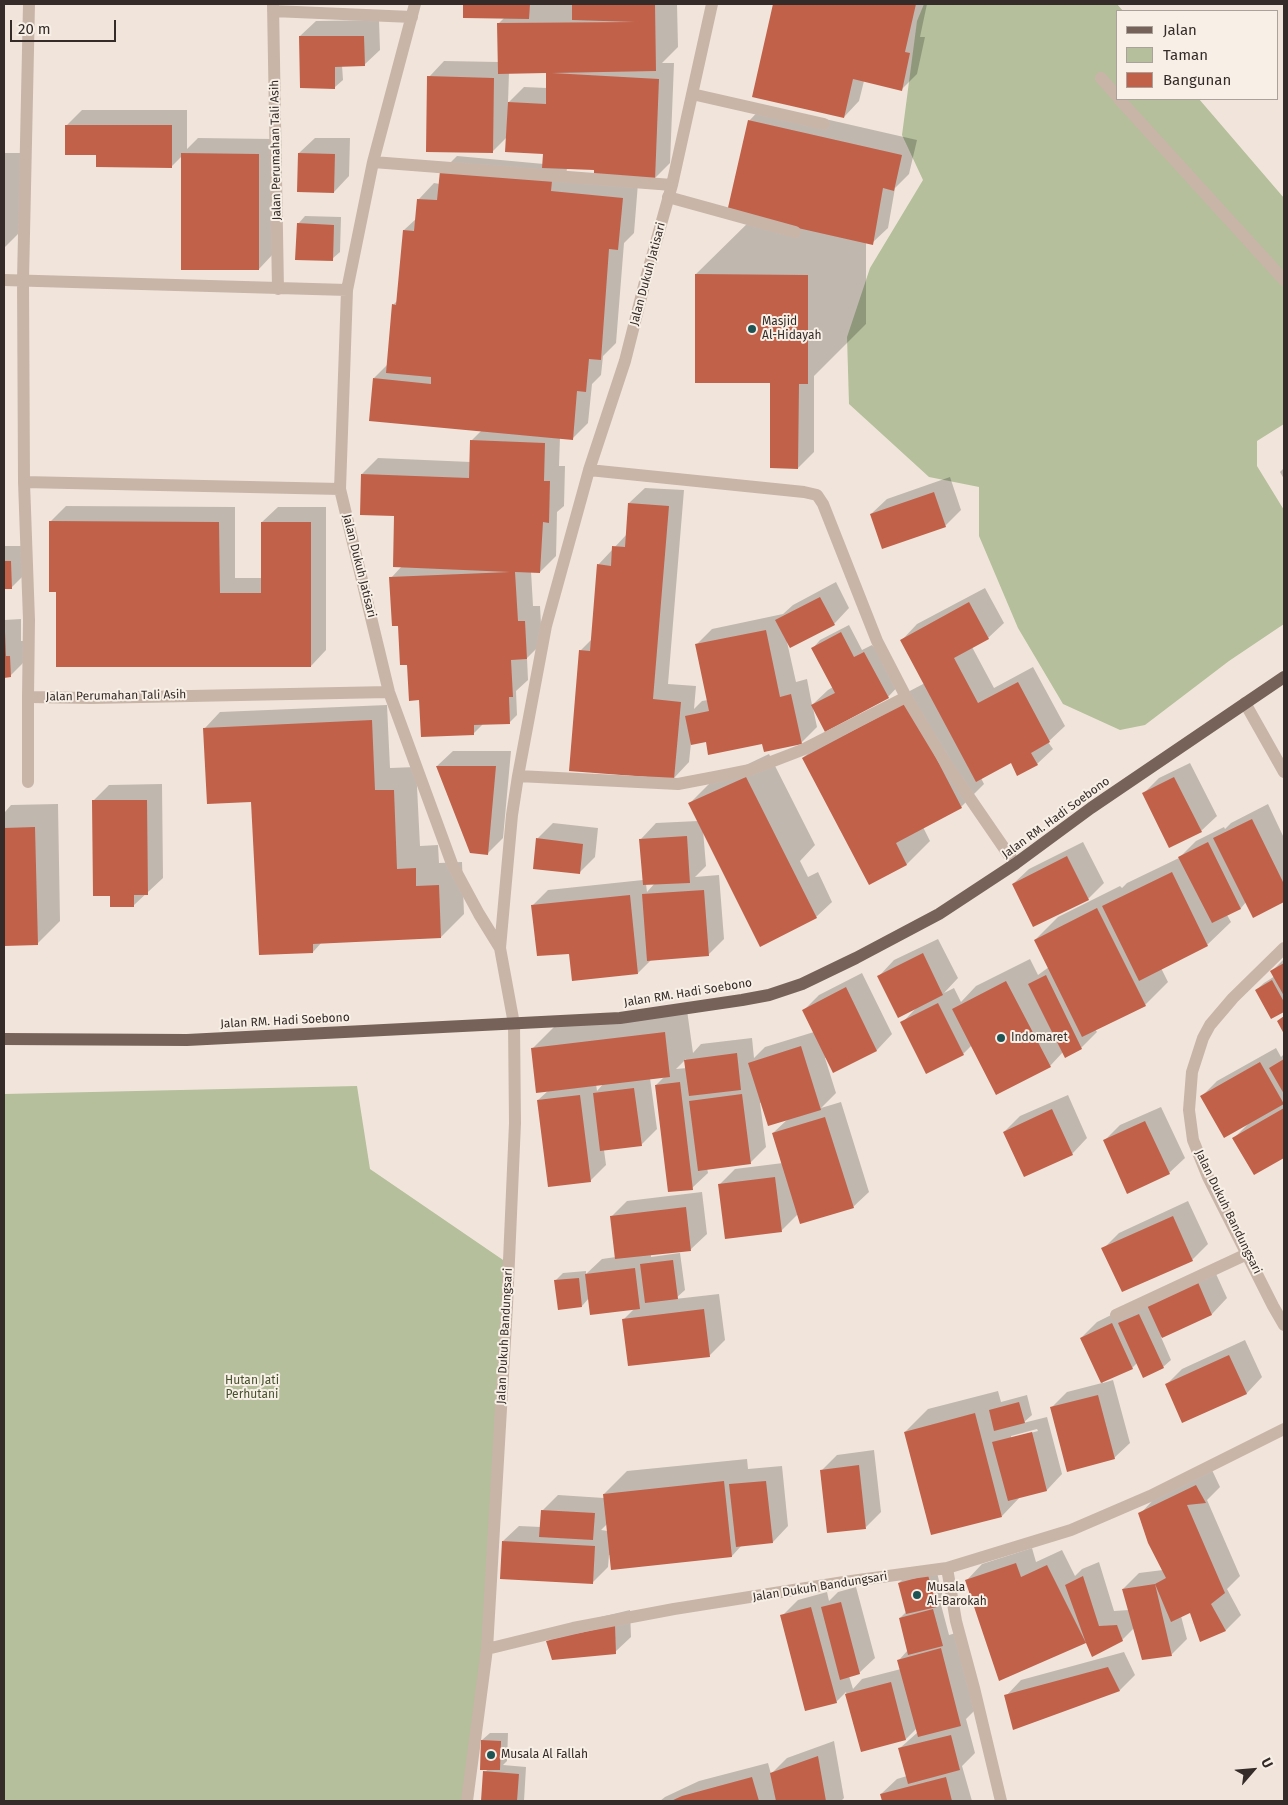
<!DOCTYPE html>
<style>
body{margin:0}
#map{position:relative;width:1288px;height:1805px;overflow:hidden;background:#f1e5db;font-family:"Fira Sans",sans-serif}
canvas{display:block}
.frame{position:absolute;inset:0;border:5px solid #352b28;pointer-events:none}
.legend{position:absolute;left:1116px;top:10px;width:162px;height:90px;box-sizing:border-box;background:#f8f0e7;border:1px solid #aaa19b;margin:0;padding:6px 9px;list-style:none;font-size:15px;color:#352b28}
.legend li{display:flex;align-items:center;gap:10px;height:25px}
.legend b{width:25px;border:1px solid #aaa19b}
.north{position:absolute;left:1228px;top:1745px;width:50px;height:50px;-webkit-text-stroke:4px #f8f0e7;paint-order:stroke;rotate:63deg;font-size:14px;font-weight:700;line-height:20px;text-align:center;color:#352b28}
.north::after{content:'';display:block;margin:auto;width:18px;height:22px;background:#352b28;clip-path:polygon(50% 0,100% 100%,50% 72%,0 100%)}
.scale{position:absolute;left:10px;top:20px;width:106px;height:22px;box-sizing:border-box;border:2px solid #352b28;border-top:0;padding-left:6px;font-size:15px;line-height:18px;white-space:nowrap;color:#352b28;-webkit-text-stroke:4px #f8f0e7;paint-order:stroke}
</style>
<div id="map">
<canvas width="1288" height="1805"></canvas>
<div class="frame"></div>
<ul class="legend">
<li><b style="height:6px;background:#766259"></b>Jalan</li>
<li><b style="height:14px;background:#b5bf9c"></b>Taman</li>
<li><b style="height:14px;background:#c16149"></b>Bangunan</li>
</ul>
<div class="north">U</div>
<div class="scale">20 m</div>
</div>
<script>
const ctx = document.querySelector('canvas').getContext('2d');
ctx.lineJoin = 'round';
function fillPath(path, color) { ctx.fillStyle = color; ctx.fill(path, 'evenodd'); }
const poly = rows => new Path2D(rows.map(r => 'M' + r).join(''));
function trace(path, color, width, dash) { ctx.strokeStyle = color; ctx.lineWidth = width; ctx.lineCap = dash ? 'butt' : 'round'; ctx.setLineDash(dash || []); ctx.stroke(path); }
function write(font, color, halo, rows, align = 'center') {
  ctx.font = font + ' "Fira Sans",sans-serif'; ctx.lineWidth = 4; ctx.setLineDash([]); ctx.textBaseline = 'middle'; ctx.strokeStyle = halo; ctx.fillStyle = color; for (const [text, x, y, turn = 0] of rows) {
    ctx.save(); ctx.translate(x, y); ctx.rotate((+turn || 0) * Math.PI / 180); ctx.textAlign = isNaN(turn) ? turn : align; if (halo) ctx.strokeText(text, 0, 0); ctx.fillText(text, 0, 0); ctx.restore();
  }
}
fillPath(poly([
 [924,4,1117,4,1123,11,1117,11,1117,99,1199,99,1284,198,1284,424,1257,441,1257,466,1284,510,1284,624,1229,661,1145,725,1120,730,1063,704,1018,628,979,536,979,487,929,477,849,404,847,337,870,268,923,180,902,135,917,21],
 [357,1086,370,1169,506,1262,482,1699,465,1801,4,1801,4,1094]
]), '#b5bf9c');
fillPath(poly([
 [465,4,677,4,678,47,662,63,674,63,670,163,654,179,595,169,567,168,566,176,638,183,634,233,624,243,616,343,603,356,601,375,592,384,588,423,572,439,560,437,559,466,565,466,564,506,557,512,556,556,540,572,531,571,533,606,540,606,542,643,527,658,528,680,516,691,517,715,509,723,483,724,474,733,420,699,409,663,391,578,402,566,396,515,362,474,378,458,471,462,471,441,482,430,374,378,388,364,393,305,398,300,404,230,417,218,419,199,434,183,440,184,441,172,457,156,544,164,545,153,507,137,492,152,429,77,444,61,499,62,498,24,505,17,464,16],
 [509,72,550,72,547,88,524,87,508,103],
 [774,4,927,4,920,37,925,37,917,74,901,90,864,81,859,101,844,117,754,96],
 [379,20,380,50,364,65,342,65,343,80,335,87,300,36,316,21],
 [764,105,917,140,909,174,895,188,888,228,872,243,866,242,866,324,814,376,814,452,798,468,771,382,696,274,754,217,749,121],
 [82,110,187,110,187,149,198,138,274,139,274,253,259,269,182,156,171,167,98,154,66,126],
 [315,138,350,138,349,176,334,192,299,153],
 [4,153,22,153,23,229,4,248,4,176,5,176,4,174],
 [305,216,341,217,340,252,332,259,298,224],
 [1284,468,1284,479,1280,472],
 [950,477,961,510,945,526,871,514,887,499],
 [645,488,684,490,668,684,696,686,694,709,702,701,708,700,697,644,712,629,783,614,793,605,836,582,849,608,834,624,787,642,796,682,807,679,812,705,828,690,833,687,813,648,820,640,849,625,862,650,872,645,903,681,888,697,813,708,817,727,801,743,706,741,691,743,689,762,674,778,580,651,592,639,598,565,627,534,629,503],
 [66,506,235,507,235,578,263,578,262,522,278,507,326,507,326,650,311,666,57,591,50,522],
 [4,546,26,546,27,572,11,588,4,588],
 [985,588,1004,623,988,638,972,647,994,688,1033,667,1065,726,1048,742,1053,749,1037,764,1011,762,981,778,984,784,961,807,923,827,930,841,907,864,870,883,803,758,826,735,925,683,902,640,917,624],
 [21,619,21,641,25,641,26,660,10,676,4,676,4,620],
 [387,705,390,768,416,767,420,846,438,845,439,863,462,862,464,914,441,937,322,942,313,952,253,802,205,728,220,712],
 [453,751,511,751,503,838,487,854,437,766],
 [769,754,815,845,800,861,808,877,818,872,832,902,816,917,703,830,706,866,695,877,719,875,724,939,708,955,652,959,638,973,570,952,533,905,548,890,643,880,641,839,656,823,698,821,689,804,712,781],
 [655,883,647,892,646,884],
 [1190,763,1217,816,1201,831,1143,794,1159,778],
 [4,774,5,812,11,805,58,804,60,921,37,944,4,944],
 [162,784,163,878,134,905,111,894,94,800,109,785],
 [1268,804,1284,838,1284,901,1253,916,1246,902,1241,908,1227,915,1231,922,1207,945,1161,968,1168,982,1145,1005,1095,1029,1097,1032,1081,1048,1063,1052,1050,1066,972,1045,963,1054,902,1023,917,1007,879,976,894,960,938,939,958,978,944,993,954,988,961,1002,976,986,1030,959,1038,975,1049,967,1035,940,1058,917,1120,886,1122,888,1127,883,1179,858,1196,841,1224,827,1225,829,1231,823],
 [553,823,598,828,595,857,579,873,537,839],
 [1083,842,1104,883,1088,899,1013,884,1029,869],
 [1284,959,1284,1011,1272,1018,1256,990,1264,983,1275,976,1272,971],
 [862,973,892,1034,877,1050,833,1071,827,1057,825,1058,836,1093,821,1108,841,1102,869,1192,853,1207,798,1214,781,1231,720,1184,735,1169,783,1163,773,1133,788,1119,762,1102,760,1103,766,1147,750,1163,707,1168,708,1173,692,1188,656,1085,665,1076,650,1078,657,1129,641,1145,604,1150,606,1165,590,1181,538,1100,549,1090,532,1049,555,1026,687,1010,693,1053,701,1044,752,1038,754,1058,765,1047,814,1032,804,1010,819,995],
 [686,1059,687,1068,676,1069],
 [604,1083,597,1091,596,1084],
 [1276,1048,1281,1057,1284,1054,1284,1157,1254,1174,1234,1138,1248,1124,1202,1096,1217,1081],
 [1068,1095,1087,1138,1072,1154,1004,1132,1020,1116],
 [1161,1107,1185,1158,1169,1173,1104,1141,1120,1125],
 [702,1192,707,1234,691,1249,651,1254,651,1257,680,1253,685,1290,675,1299,719,1294,725,1340,709,1356,624,1319,634,1309,589,1298,582,1306,555,1281,563,1273,586,1271,586,1274,602,1259,616,1257,611,1217,627,1201],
 [1188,1201,1208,1244,1192,1260,1103,1249,1119,1233],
 [1212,1265,1227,1298,1212,1314,1161,1337,1171,1360,1163,1367,1137,1363,1132,1368,1102,1381,1103,1383,1113,1380,1130,1443,1114,1458,1051,1408,1067,1392,1102,1383,1081,1338,1097,1322],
 [1245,1340,1262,1377,1247,1393,1183,1422,1166,1385,1182,1369],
 [998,1391,1001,1402,1027,1395,1032,1415,1023,1423,1047,1417,1062,1474,1047,1490,1021,1496,1002,1516,905,1432,928,1409],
 [1037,1429,1038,1431,1011,1438,1011,1436],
 [874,1450,881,1512,866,1527,822,1470,837,1455],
 [747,1459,748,1469,782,1466,788,1526,773,1542,742,1545,732,1556,609,1555,608,1567,593,1582,503,1541,519,1526,541,1527,542,1511,558,1495,604,1498,604,1494,627,1471],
 [607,1524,608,1531,601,1530],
 [1212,1470,1220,1487,1207,1500,1240,1576,1227,1589,1241,1615,1226,1630,1200,1640,1191,1611,1181,1616,1187,1639,1171,1655,1134,1628,1122,1640,1087,1641,1000,1680,967,1580,982,1564,1032,1548,1036,1562,1062,1550,1075,1576,1082,1569,1099,1562,1114,1611,1129,1610,1123,1589,1139,1573,1163,1570,1140,1514,1155,1498],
 [936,1568,943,1598,940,1601,949,1635,956,1633,976,1709,966,1719,975,1753,962,1766,972,1801,883,1801,881,1794,897,1779,907,1776,900,1748,918,1732,917,1728,906,1739,862,1750,846,1692,836,1702,782,1616,798,1600,827,1592,829,1601,838,1592,856,1587,875,1658,859,1673,849,1676,853,1689,862,1679,901,1669,899,1660,908,1650,900,1618,907,1611,899,1583,907,1575],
 [630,1610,631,1637,615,1652,548,1642,563,1626],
 [1124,1652,1135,1675,1120,1690,1006,1696,1021,1680],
 [490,1733,508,1733,507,1761,503,1765,526,1767,524,1801,482,1801,485,1772,488,1769,482,1740],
 [834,1741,844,1798,841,1801,660,1801,665,1797,699,1781,768,1763,771,1774,787,1758]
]), '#0003');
fillPath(poly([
 [463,4,530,4,529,19,463,18],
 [572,4,655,4,656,71,552,73,659,79,655,180,594,177,594,170,542,168,543,154,505,152,508,102,546,104,546,73,498,74,497,23,635,22,572,20],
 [773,4,916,4,905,52,910,53,902,91,853,79,844,118,752,97],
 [299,36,364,36,365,66,335,67,335,89,300,88],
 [427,76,494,78,493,153,426,152],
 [748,120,902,155,894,191,883,188,873,245,727,212],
 [65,125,172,125,172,168,96,167,96,155,65,155],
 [181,153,259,154,259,270,181,270],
 [298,153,335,154,334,193,297,192],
 [440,171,552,181,551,191,623,198,618,250,609,249,601,360,589,359,586,392,577,391,573,440,369,421,373,378,431,384,431,377,386,373,392,304,396,305,403,230,414,231,417,199,437,200],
 [297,223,334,225,333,261,295,260],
 [695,274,808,275,808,384,799,384,798,469,770,468,770,383,695,383],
 [470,440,545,443,544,481,550,481,549,523,543,522,540,573,515,572,518,621,525,621,527,659,511,660,513,697,509,697,510,724,474,725,474,735,421,737,419,700,409,701,407,665,400,665,398,626,392,626,389,577,510,572,393,567,394,516,360,515,361,474,469,478],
 [934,492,946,527,882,549,870,514],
 [628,503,669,506,653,699,681,702,674,779,569,771,579,650,590,651,597,564,611,566,612,546,625,547],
 [49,521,219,522,220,593,261,593,261,522,311,522,311,667,56,667,56,592,49,592],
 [4,561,11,561,12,589,4,589],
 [820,597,835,625,790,648,775,620],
 [969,602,989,639,954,658,978,703,1018,682,1050,742,1031,753,1038,765,1017,776,1011,763,976,782,900,640],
 [766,630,780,697,791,694,802,744,764,752,762,744,708,755,706,742,691,745,685,716,709,711,695,644],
 [4,632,5,632,6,656,10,656,11,677,4,678],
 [841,632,854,657,864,652,889,698,825,732,811,705,835,693,811,648],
 [907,702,962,808,896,843,907,865,869,885,802,758],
 [372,720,375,790,394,790,397,869,416,868,416,886,439,885,441,938,313,944,313,953,259,955,251,802,207,804,203,728],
 [436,766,496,766,488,855,470,853],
 [746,777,817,918,760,947,688,803],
 [1174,777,1202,832,1169,848,1142,793],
 [92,800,147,800,148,895,134,895,134,907,110,907,110,896,93,896],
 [1252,819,1284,884,1284,902,1253,918,1213,838],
 [35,827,38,945,4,946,4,828],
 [687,836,690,883,643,885,639,839],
 [536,838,583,844,580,874,533,869],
 [1208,842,1241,909,1212,923,1178,857],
 [1067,856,1089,900,1033,927,1012,884],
 [1172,872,1208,946,1139,981,1102,906],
 [704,890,709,956,647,961,642,894],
 [630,895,638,974,572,981,569,954,537,956,531,905],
 [1097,908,1146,1006,1082,1037,1034,940],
 [923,953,943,995,898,1018,877,976],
 [1284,963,1284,996,1270,971],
 [1046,975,1082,1049,1065,1058,1028,984],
 [1272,980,1284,1002,1284,1012,1271,1019,1255,990],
 [1006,981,1051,1067,996,1095,952,1009],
 [846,987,877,1051,833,1073,802,1010],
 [938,1003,964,1055,926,1074,900,1022],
 [1284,1016,1284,1034,1277,1021],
 [665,1032,670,1077,536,1093,531,1048],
 [801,1046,821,1110,768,1126,748,1063],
 [737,1053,741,1090,689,1096,684,1060],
 [1284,1059,1284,1094,1269,1068],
 [1260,1062,1284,1104,1224,1138,1200,1096],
 [680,1082,693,1190,668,1192,655,1085],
 [634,1088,642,1146,600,1151,593,1093],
 [742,1094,751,1164,698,1171,689,1101],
 [580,1095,591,1182,548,1187,537,1100],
 [1284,1108,1284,1158,1254,1175,1232,1138],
 [1052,1109,1073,1155,1024,1177,1003,1132],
 [825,1117,854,1208,800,1224,772,1133],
 [1145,1121,1170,1174,1127,1194,1103,1140],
 [775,1177,782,1232,725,1239,718,1184],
 [686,1207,691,1251,615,1259,610,1216],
 [1173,1216,1193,1261,1122,1292,1101,1248],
 [673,1260,678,1299,645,1303,640,1264],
 [635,1268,640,1309,590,1315,585,1274],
 [579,1278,582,1307,558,1310,554,1280],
 [1197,1280,1212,1315,1162,1338,1146,1303],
 [704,1309,710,1357,628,1366,622,1319],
 [1139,1314,1164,1368,1143,1378,1118,1323],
 [1112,1323,1133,1369,1101,1383,1080,1338],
 [1229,1355,1247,1394,1182,1423,1165,1384],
 [1098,1395,1115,1459,1067,1472,1050,1407],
 [1019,1402,1025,1423,994,1431,989,1410],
 [975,1413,1002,1517,931,1535,904,1432],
 [1032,1432,1047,1491,1008,1501,992,1442],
 [859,1465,866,1529,827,1533,820,1470],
 [724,1481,732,1557,611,1570,603,1494],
 [766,1481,773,1543,736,1547,729,1484],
 [1196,1485,1206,1503,1187,1505,1225,1593,1211,1604,1226,1631,1200,1642,1190,1613,1171,1622,1155,1584,1172,1656,1142,1660,1122,1589,1155,1584,1166,1578,1148,1543,1138,1513],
 [541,1510,595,1513,593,1540,539,1537],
 [502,1541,595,1546,593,1584,500,1579],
 [1016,1563,1021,1577,1047,1565,1086,1643,1065,1585,1083,1576,1099,1626,1117,1625,1123,1641,1092,1657,1086,1643,999,1681,965,1580],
 [928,1575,937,1607,906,1614,898,1583],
 [841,1602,860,1674,840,1680,821,1607],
 [811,1607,837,1703,805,1711,780,1615],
 [933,1609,943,1646,908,1655,899,1618],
 [615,1625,616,1654,552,1660,546,1641],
 [941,1648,961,1726,918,1737,897,1660],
 [1108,1667,1120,1691,1013,1730,1004,1695],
 [891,1682,906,1740,861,1752,845,1694],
 [951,1735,960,1770,908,1784,898,1748],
 [481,1740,501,1741,500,1770,480,1770],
 [818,1756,826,1801,776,1801,770,1773],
 [483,1771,519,1774,517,1801,481,1801],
 [752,1777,759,1801,671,1801,682,1796],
 [946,1777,952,1801,882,1801,880,1794]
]), '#c16149');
trace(poly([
 [1101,78,1117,96],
 [1119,99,1284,280],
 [668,197,795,232],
 [28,697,28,782],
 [906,697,947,765,1015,864]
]), '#c8b5a8', 12);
trace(poly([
 [29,4,23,280,24,482,29,620,28,697,91,698,389,692],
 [273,4,278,289],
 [415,4,373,162,347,290,340,489,389,692,452,864,479,914,500,948],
 [273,11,412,17],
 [692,94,824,124],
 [373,162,672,185],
 [4,280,347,290],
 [24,482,340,489],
 [1245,703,1284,772],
 [518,776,678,784,720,776,750,770,802,750,906,697,877,641,823,504,817,495,804,492,589,470],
 [1284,948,1233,998,1210,1025,1203,1038,1192,1072,1189,1110,1193,1140,1208,1177,1273,1306,1284,1325],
 [1116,1315,1247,1254],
 [947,1568,956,1621,974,1688,1001,1801],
 [487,1649,573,1628,674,1609,844,1582,947,1568,1071,1530,1150,1496,1284,1429],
 [467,1801,487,1649,507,1306,515,1123,514,1024,500,948,512,815,518,776,546,626,589,470,625,361,646,278,672,185,712,4]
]), '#c8b5a8', 12);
trace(poly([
 [4,1039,187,1040,620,1018,742,1000,769,995,802,984,856,958,939,914,1015,864,1091,808,1284,677]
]), '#766259', 12);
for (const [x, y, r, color] of [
 [752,329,5,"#1f5455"],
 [1001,1038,5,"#1f5455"],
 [917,1595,5,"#1f5455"],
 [491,1755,5,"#1f5455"]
]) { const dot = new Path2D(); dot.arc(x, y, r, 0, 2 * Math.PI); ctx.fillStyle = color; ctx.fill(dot); trace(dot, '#f8f0e7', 2); }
write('12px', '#352b28', '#f8f0e7', [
 ["Jalan Perumahan Tali Asih",276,150,-91],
 ["Jalan Dukuh Jatisari",648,274,-75],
 ["Jalan Dukuh Jatisari",359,566,76],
 ["Jalan Perumahan Tali Asih",116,696,-1],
 ["Jalan RM. Hadi Soebono",1056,818,-36],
 ["Jalan RM. Hadi Soebono",688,993,-9],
 ["Jalan RM. Hadi Soebono",285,1021,-3],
 ["Jalan Dukuh Bandungsari",1228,1212,64],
 ["Jalan Dukuh Bandungsari",505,1336,-87],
 ["Jalan Dukuh Bandungsari",820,1587,-9]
]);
write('12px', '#352b28', '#f8f0e7', [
 ["Masjid",762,322],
 ["Al-Hidayah",762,336],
 ["Indomaret",1011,1038],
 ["Musala",927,1588],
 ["Al-Barokah",927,1602],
 ["Musala Al Fallah",501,1755]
], 'left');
write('12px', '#46522c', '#f8f0e7', [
 ["Hutan Jati",252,1381],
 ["Perhutani",252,1395]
]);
</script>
